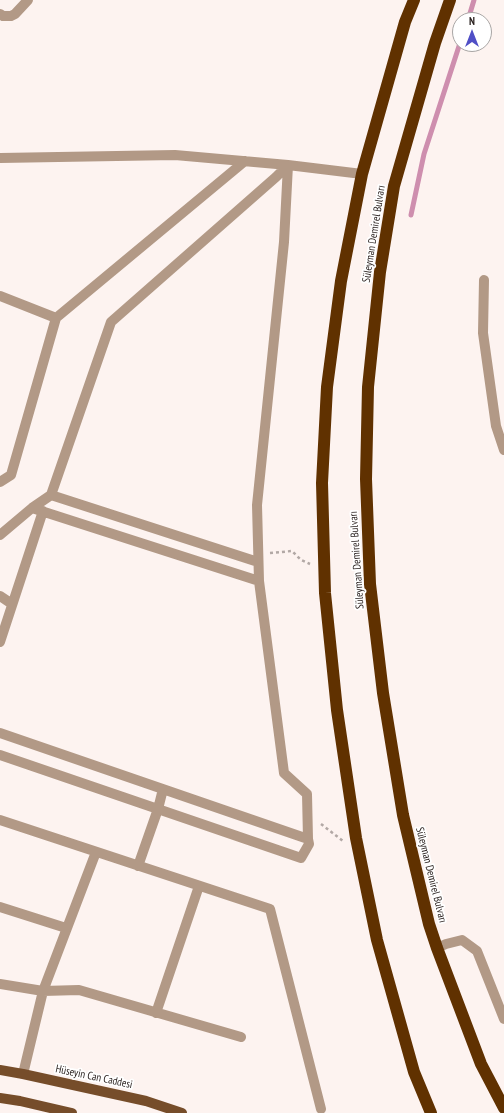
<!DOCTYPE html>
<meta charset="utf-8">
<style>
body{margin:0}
#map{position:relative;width:504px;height:1113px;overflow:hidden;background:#fdf3f0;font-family:"PT Sans Narrow",sans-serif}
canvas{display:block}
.north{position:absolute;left:452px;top:12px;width:40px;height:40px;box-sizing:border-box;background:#fff;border:1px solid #a8a5a4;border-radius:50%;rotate:0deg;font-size:11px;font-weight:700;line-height:16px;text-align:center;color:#261d1b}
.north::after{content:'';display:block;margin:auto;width:14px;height:18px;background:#504fc6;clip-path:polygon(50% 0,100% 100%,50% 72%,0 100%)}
</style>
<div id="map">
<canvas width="504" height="1113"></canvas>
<div class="north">N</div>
</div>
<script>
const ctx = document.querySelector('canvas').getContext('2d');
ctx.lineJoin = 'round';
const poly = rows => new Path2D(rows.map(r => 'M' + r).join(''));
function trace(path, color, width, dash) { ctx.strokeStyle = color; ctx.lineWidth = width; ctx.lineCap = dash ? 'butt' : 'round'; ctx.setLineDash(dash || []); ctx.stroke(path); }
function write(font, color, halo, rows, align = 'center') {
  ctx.font = font + ' "PT Sans Narrow",sans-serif'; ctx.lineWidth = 3.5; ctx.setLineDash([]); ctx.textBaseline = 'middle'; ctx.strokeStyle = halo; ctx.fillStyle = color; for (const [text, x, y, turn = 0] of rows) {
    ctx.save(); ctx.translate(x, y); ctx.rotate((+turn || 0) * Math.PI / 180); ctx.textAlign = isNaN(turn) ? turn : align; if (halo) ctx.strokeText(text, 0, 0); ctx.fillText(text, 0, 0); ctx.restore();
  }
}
trace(poly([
 [468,20,474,0],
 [411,215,424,154,460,43]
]), '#ce8eae', 5);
trace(poly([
 [270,553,292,551,301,560,310,564],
 [321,824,343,841]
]), '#b2a8a5', 2.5, [3, 3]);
trace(poly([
 [0,14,3,16,11,16,15,14,28,0],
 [0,158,175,155,288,165,362,174],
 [484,280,483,333,496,426,504,450],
 [0,296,56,318],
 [0,482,11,475,56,318,245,161],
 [51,495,258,562],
 [32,508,259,581],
 [0,535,32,508,51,495,111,322,276,177,288,165],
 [0,596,12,604],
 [0,642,43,511],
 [0,733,308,839],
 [0,755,301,858,309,844,308,839,307,794,284,773,259,581,257,505,284,242,288,165],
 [0,820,270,909,321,1109],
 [138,866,158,809,163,789],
 [0,907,66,928],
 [437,948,446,944,462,940,477,951,504,1019],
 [0,984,43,991,79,990,241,1037],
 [156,1013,199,886],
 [23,1074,43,991,96,852]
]), '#b29986', 10);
trace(poly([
 [0,1070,23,1074,146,1101,182,1113],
 [0,1098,20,1101,72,1113]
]), '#764d2a', 10);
trace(poly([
 [414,0,405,22,362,174,341,281,327,387,322,483,325,593,337,710,356,838,377,940,414,1072,431,1113],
 [450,0,435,43,394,186,380,272,368,387,366,479,370,584,383,693,403,815,429,924,437,948,481,1064,504,1108]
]), '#603100', 12);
write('11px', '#261d1b', '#fff', [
 ["Süleyman Demirel Bulvarı",374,234,-81],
 ["Süleyman Demirel Bulvarı",357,560,-94],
 ["Süleyman Demirel Bulvarı",431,875,76],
 ["Hüseyin Can Caddesi",94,1077,12]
]);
</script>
